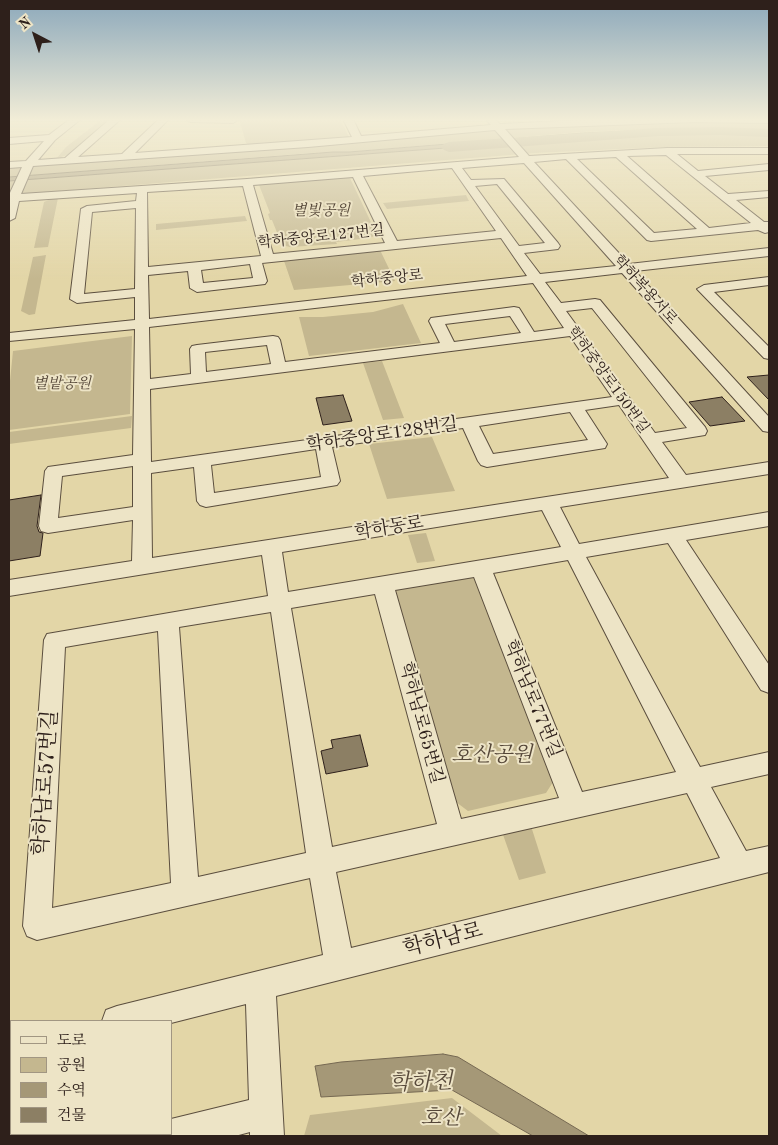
<!DOCTYPE html>
<meta charset="utf-8">
<style>
body{margin:0}
#map{position:relative;width:778px;height:1145px;overflow:hidden;background:#e3d6a7;font-family:"Old Standard TT","Noto Serif KR",serif}
canvas{display:block}
.frame{position:absolute;inset:0;border:10px solid #2e201b;pointer-events:none}
.legend{position:absolute;left:10px;top:1020px;width:162px;height:115px;box-sizing:border-box;background:#ede4c6;border:1px solid #a19682;margin:0;padding:6px 9px;list-style:none;font-size:15px;color:#2e201b}
.legend li{display:flex;align-items:center;gap:10px;height:25px}
.legend b{width:25px;border:1px solid #a19682}
.north{position:absolute;left:10px;top:10px;width:50px;height:50px;-webkit-text-stroke:4px #ede4c6;paint-order:stroke;rotate:320deg;font-size:14px;font-weight:700;line-height:20px;text-align:center;color:#2e201b}
.north::after{content:'';display:block;margin:auto;width:18px;height:22px;background:#2e201b;clip-path:polygon(50% 0,100% 100%,50% 72%,0 100%)}
</style>
<div id="map">
<canvas width="778" height="1145"></canvas>
<div class="frame"></div>
<ul class="legend">
<li><b style="height:6px;background:#ede4c6"></b>도로</li>
<li><b style="height:14px;background:#c4b78f"></b>공원</li>
<li><b style="height:14px;background:#a59877"></b>수역</li>
<li><b style="height:14px;background:#8c7f64"></b>건물</li>
</ul>
<div class="north">N</div>
</div>
<script>
const ctx = document.querySelector('canvas').getContext('2d');
ctx.lineJoin = 'round';
function fillPath(path, color) { ctx.fillStyle = color; ctx.fill(path, 'evenodd'); }
const poly = rows => new Path2D(rows.map(r => 'M' + r).join(''));
function trace(path, color, width, dash) { ctx.strokeStyle = color; ctx.lineWidth = width; ctx.lineCap = dash ? 'butt' : 'round'; ctx.setLineDash(dash || []); ctx.stroke(path); }
function write(font, color, halo, rows, align = 'center') {
  ctx.font = font + ' "Old Standard TT","Noto Serif KR",serif'; ctx.lineWidth = 4; ctx.setLineDash([]); ctx.textBaseline = 'middle'; ctx.strokeStyle = halo; ctx.fillStyle = color; for (const [text, x, y, turn = 0] of rows) {
    ctx.save(); ctx.translate(x, y); ctx.rotate((+turn || 0) * Math.PI / 180); ctx.textAlign = isNaN(turn) ? turn : align; if (halo) ctx.strokeText(text, 0, 0); ctx.fillText(text, 0, 0); ctx.restore();
  }
}
fillPath(poly([
 [102,119,108,119,68,155,57,158,66,147],
 [239,119,340,119,349,137,249,145,246,143],
 [735,121,769,122,769,131,674,128,582,132,348,152,311,153,9,177,9,166,481,131,518,127],
 [657,132,769,135,769,146,664,147,535,153,9,195,9,181],
 [342,176,350,178,377,235,369,238,336,242,337,244,290,247,282,245,272,220,270,220,268,214,270,213,259,185,266,182],
 [466,195,469,201,387,209,383,203],
 [53,198,58,198,48,247,34,248,44,202],
 [245,216,247,221,156,230,156,224],
 [380,250,395,281,294,290,284,261,285,258],
 [46,255,35,314,29,315,21,311,33,257],
 [403,304,421,343,309,356,299,317,323,317,373,312],
 [132,336,130,414,9,430,9,391,13,351],
 [382,361,404,418,383,420,363,363],
 [132,416,131,428,9,444,9,432],
 [432,437,455,491,387,499,369,444],
 [426,533,435,561,417,563,408,535],
 [476,576,553,782,546,793,468,811,456,802,393,593,402,582],
 [530,823,546,873,519,880,501,829],
 [452,1098,502,1136,304,1136,310,1115]
]), '#c4b78f');
const water = poly([
 [675,129,769,131,769,135,657,132,9,181,9,177,333,152,349,152,583,133,675,129],
 [443,1054,458,1057,589,1136,533,1136,452,1090,321,1097,315,1066,341,1062,443,1054]
]);
fillPath(water, '#a59877');
trace(water, '#756852', 1);
fillPath(poly([
 [720,127,769,129,769,137,720,135,658,136,449,152,444,150,441,147,444,144,449,142,658,128,720,127]
]), '#a59877');
const building = poly([
 [769,375,769,400,747,377,769,375],
 [343,395,352,421,323,425,316,398,343,395],
 [722,397,745,421,710,426,689,402,722,397],
 [41,495,37,526,39,532,43,533,40,556,9,561,9,500,41,495],
 [360,735,368,766,326,774,321,751,333,748,331,740,360,735]
]);
fillPath(building, '#8c7f64');
trace(building, '#2e201b', 1);
const minor = poly([
 [70,119,81,119,55,140,38,160,65,158,110,119,121,119,78,157,122,154,159,119,169,119,135,153,352,137,343,119,353,119,361,136,491,125,487,121,489,119,495,119,500,124,603,119,769,119,769,123,694,122,505,129,529,156,667,148,769,148,769,154,677,154,698,171,769,164,769,170,705,176,728,194,769,191,769,197,736,200,764,222,769,222,769,232,765,233,758,230,651,241,647,240,566,159,534,162,629,264,769,248,769,256,635,271,769,417,769,432,763,431,622,273,545,282,561,303,595,299,600,300,705,427,707,431,705,435,662,442,686,475,769,462,769,474,560,507,579,544,769,512,769,526,686,540,769,665,769,693,761,690,668,543,586,557,700,767,769,752,769,774,711,787,746,851,769,846,769,872,276,996,284,1136,250,1136,250,1132,235,1136,154,1136,155,1134,171,1134,171,1119,249,1100,246,1004,171,1023,102,1021,106,1010,117,1006,323,955,310,878,37,940,27,936,23,926,44,640,47,634,268,596,262,555,9,596,9,580,132,561,133,520,48,533,41,531,39,526,45,471,48,467,133,455,135,329,9,341,9,333,135,320,135,297,77,303,70,299,81,209,87,206,136,201,137,193,19,201,15,218,9,221,9,195,22,167,9,168,9,162,26,161,44,141,9,144,9,138,49,135,70,119],
 [495,130,519,157,247,179,21,194,33,166,308,147,495,130],
 [666,155,722,200,751,223,709,228,627,156,666,155],
 [616,157,697,229,654,233,577,159,616,157],
 [524,163,616,266,540,274,524,253,558,249,560,246,558,243,504,179,471,180,462,168,524,163],
 [452,168,496,231,397,241,363,176,452,168],
 [353,177,385,243,273,254,253,185,353,177],
 [497,184,545,243,519,246,475,186,497,184],
 [243,186,261,256,148,267,147,192,243,186],
 [136,208,135,289,84,294,92,212,136,208],
 [501,238,527,276,149,319,148,275,188,271,190,288,197,292,265,284,267,281,262,263,501,238],
 [250,264,253,278,203,283,201,270,250,264],
 [533,283,564,328,534,332,519,308,514,307,431,318,429,321,440,343,285,362,280,340,278,337,273,336,197,345,192,346,190,349,191,374,150,379,149,327,533,283],
 [592,308,687,428,655,433,566,311,592,308],
 [510,316,521,333,454,342,445,324,510,316],
 [570,336,612,397,151,462,150,389,570,336],
 [267,345,271,364,206,372,205,352,267,345],
 [619,405,669,478,152,558,151,473,194,467,197,501,200,505,206,507,337,485,340,481,332,447,463,428,478,461,481,465,487,467,605,448,607,444,585,410,619,405],
 [570,412,588,440,493,454,479,426,570,412],
 [316,449,321,477,214,493,211,465,316,449],
 [133,466,133,507,58,518,62,476,133,466],
 [542,510,561,547,288,592,282,552,542,510],
 [568,560,676,772,582,792,493,573,568,560],
 [474,577,559,798,461,819,395,590,474,577],
 [375,594,437,824,332,847,291,608,375,594],
 [271,612,306,853,198,877,179,627,271,612],
 [158,631,171,883,52,908,65,647,158,631],
 [687,793,720,858,351,948,336,872,687,793],
 [185,119,237,119,238,120,233,123,190,122,185,119],
 [769,277,769,285,714,292,769,347,769,359,764,358,697,289,704,285,769,277],
 [9,1032,11,1032,11,1064,9,1064,9,1032]
]);
trace(minor, '#5b4e3e', 2);
fillPath(minor, '#ede4c6');
const sky = ctx.createLinearGradient(0, 0, 0, 279);
sky.addColorStop(0, '#8da9bb');
sky.addColorStop(0.43, '#f2edd7');
sky.addColorStop(1, '#f2edd700');
ctx.fillStyle = sky;
ctx.fillRect(0, 0, 778, 279);
write('italic 15px', '#544638', '#ede4c6', [
 ["별빛공원",321,211],
 ["별밭공원",62,384]
]);
write('15px', '#2e201b', '#ede4c6', [
 ["학하중앙로127번길",321,237,-6],
 ["학하중앙로",387,279,-6],
 ["학하복용서로",645,290,48],
 ["학하중앙로150번길",608,380,54]
]);
write('18px', '#2e201b', '#ede4c6', [
 ["학하중앙로128번길",382,435,-8],
 ["학하동로",389,528,-9],
 ["학하남로77번길",532,699,68],
 ["학하남로65번길",421,723,75]
]);
write('italic 21px', '#544638', '#ede4c6', [
 ["호산공원",492,755],
 ["호산",441,1118]
]);
write('21px', '#2e201b', '#ede4c6', [
 ["학하남로57번길",46,783,-86],
 ["학하남로",443,940,-14]
]);
write('italic 22px', '#584a3b', '#ede4c6', [
 ["학하천",421,1083,-2]
]);
</script>
